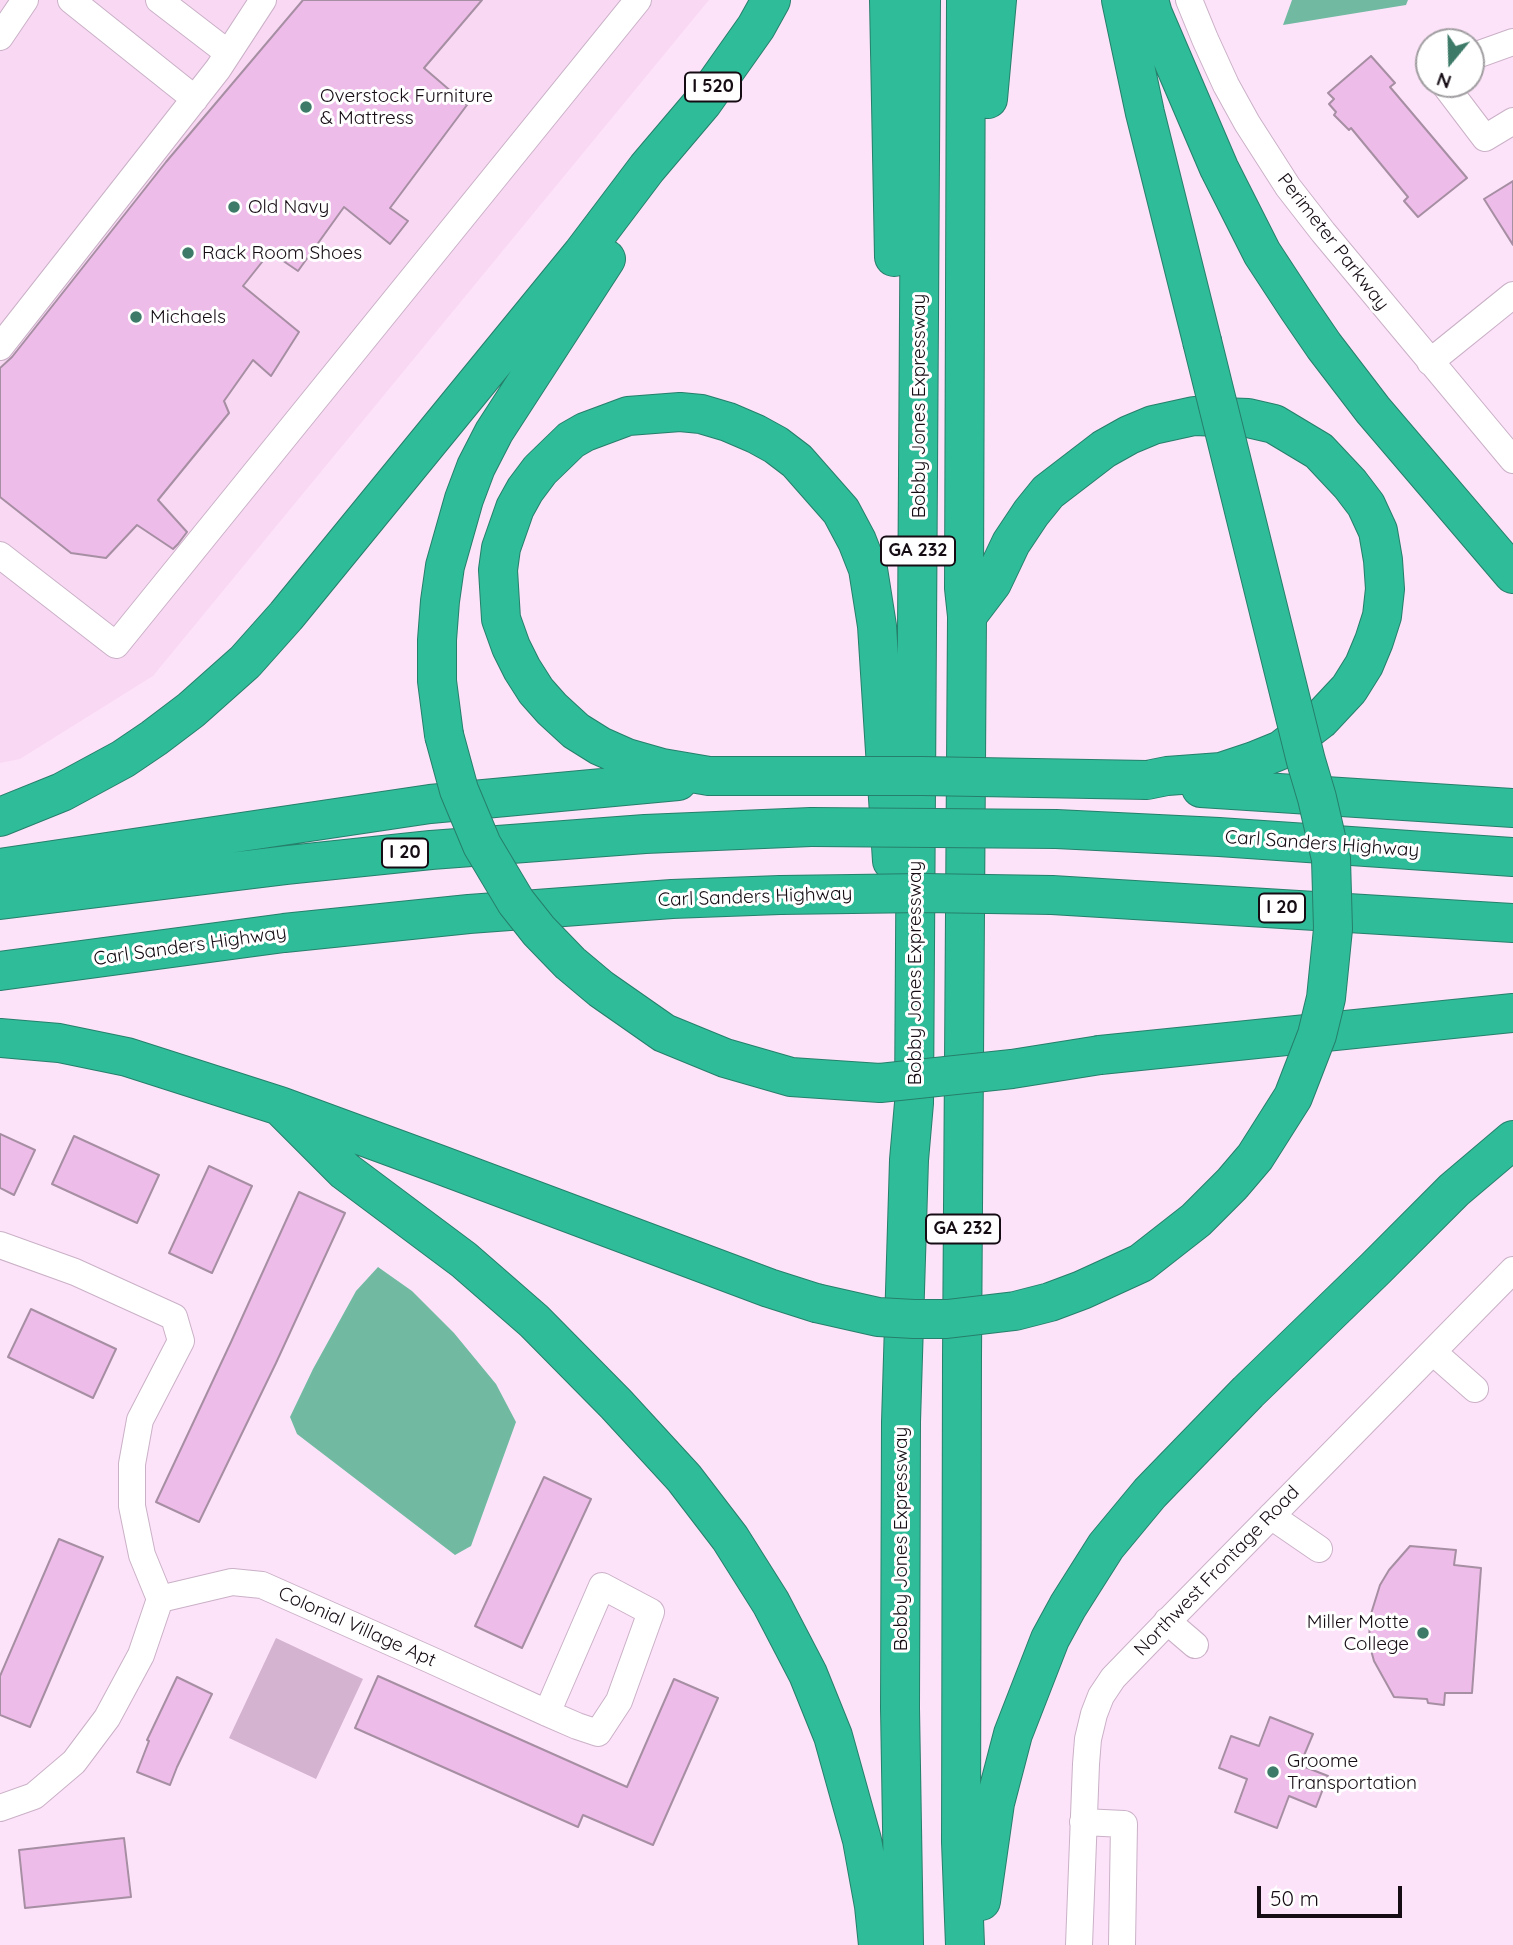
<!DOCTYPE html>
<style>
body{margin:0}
#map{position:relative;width:1513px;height:1945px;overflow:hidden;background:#fde3f9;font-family:Quicksand,sans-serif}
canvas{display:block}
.north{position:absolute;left:1415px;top:28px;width:70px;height:70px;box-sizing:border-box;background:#fff;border:2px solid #a19ea1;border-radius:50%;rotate:199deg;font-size:19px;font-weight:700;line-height:28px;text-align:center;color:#150c14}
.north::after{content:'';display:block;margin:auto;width:24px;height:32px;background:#3d7b68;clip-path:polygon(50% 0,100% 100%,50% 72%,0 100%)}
.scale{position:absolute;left:1257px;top:1886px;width:145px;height:32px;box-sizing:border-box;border:4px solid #150c14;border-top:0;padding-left:9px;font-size:21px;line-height:24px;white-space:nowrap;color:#150c14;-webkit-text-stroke:5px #fff;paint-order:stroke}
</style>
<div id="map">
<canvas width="1513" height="1945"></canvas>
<div class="north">N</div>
<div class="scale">50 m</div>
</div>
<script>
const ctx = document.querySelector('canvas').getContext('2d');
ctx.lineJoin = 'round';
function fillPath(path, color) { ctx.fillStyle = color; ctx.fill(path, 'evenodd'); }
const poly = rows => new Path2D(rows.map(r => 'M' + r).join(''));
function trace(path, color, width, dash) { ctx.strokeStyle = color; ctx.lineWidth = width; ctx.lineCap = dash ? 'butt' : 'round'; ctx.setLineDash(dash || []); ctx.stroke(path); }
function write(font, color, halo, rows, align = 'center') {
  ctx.font = font + ' Quicksand,sans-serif'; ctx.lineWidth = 6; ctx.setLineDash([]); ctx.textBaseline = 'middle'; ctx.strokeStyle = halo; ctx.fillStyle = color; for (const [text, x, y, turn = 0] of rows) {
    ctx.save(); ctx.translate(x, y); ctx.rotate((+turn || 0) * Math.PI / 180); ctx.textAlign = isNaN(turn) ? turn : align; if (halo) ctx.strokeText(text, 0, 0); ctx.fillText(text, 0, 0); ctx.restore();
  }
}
fillPath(poly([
 [0,0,709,0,153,676,20,759,0,763]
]), '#f9d8f4');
fillPath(poly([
 [276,1638,363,1679,316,1779,229,1738]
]), '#d4b3d0');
fillPath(poly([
 [1292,0,1408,0,1406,5,1283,25],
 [378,1267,412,1291,454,1333,496,1384,516,1422,471,1546,455,1555,297,1434,290,1417,313,1369,356,1291]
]), '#72b9a2');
const building = poly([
 [303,0,482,0,424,68,467,105,390,208,408,221,390,244,344,207,298,271,270,252,243,286,299,332,271,376,253,360,224,401,229,413,158,500,187,532,178,544,173,549,137,525,106,558,71,553,0,497,0,368,12,357,166,162,303,0],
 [1371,56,1395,83,1390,87,1467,178,1418,217,1404,201,1408,197,1351,128,1349,130,1334,115,1336,112,1329,104,1334,99,1328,93,1371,56],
 [1513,181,1513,245,1484,199,1513,181],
 [0,1134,35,1150,14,1195,0,1188,0,1134],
 [74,1136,159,1175,137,1223,52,1184,74,1136],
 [209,1166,252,1186,212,1273,169,1253,209,1166],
 [299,1192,345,1213,276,1363,199,1522,156,1502,231,1342,299,1192],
 [31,1309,116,1349,93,1398,8,1357,31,1309],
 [544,1477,591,1499,522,1648,475,1626,544,1477],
 [59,1539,103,1557,30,1727,0,1715,0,1676,59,1539],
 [1410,1546,1456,1550,1454,1565,1481,1568,1472,1693,1445,1693,1444,1705,1428,1703,1427,1699,1394,1697,1374,1661,1369,1643,1370,1617,1380,1585,1389,1570,1410,1546],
 [378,1676,627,1787,674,1679,718,1698,653,1845,583,1815,578,1827,355,1728,378,1676],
 [177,1677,212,1694,177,1767,170,1785,137,1772,149,1741,147,1740,177,1677],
 [1270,1717,1313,1734,1300,1765,1328,1776,1316,1807,1289,1796,1277,1828,1235,1812,1247,1779,1219,1768,1231,1736,1259,1746,1270,1717],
 [124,1838,131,1897,25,1908,19,1850,124,1838]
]);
fillPath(building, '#eebce8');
trace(building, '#a68ea3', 2);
const minor = poly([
 [71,0,195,99],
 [159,0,228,53],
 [1189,0,1205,39,1226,85,1247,123,1288,187,1323,232,1513,460],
 [0,37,25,0],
 [1471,57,1513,42],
 [1444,84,1485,138,1513,121],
 [0,347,218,69,263,0],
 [1430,362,1513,295],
 [0,555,116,645,638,0],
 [0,1245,75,1272,174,1317,181,1341,140,1420,132,1464,132,1506,142,1555,160,1599],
 [1433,1352,1475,1389],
 [1271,1516,1319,1549],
 [1167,1621,1195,1645],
 [0,1808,34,1796,74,1762,107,1718,141,1655,160,1599,232,1582,262,1585,431,1660,547,1713,577,1726,598,1733,619,1701,651,1612,602,1586,547,1713],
 [1083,1822,1124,1824,1122,1945],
 [1079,1945,1086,1764,1088,1739,1094,1714,1101,1696,1113,1678,1173,1616,1513,1270]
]);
const highway = poly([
 [889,0,894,257],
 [1121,0,1145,113,1202,341],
 [1149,0,1153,14,1219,168,1262,253,1298,308,1324,346,1373,410,1513,574],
 [988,99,997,0],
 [967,616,992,583,1011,543,1031,513,1048,492,1104,449,1129,435,1153,425,1194,416,1248,418,1274,424,1319,451,1350,484,1366,505,1378,531,1383,560,1385,589,1382,616,1374,641,1364,665,1349,689,1320,720,1281,750,1254,761,1221,772,1167,776,1147,780],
 [444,735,437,681,437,640,440,601,445,566,464,499,476,467,494,432,606,259],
 [709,776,662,768,627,758,600,746,576,731,552,709,536,691,522,669,511,647,501,619,498,570,501,548,515,508,525,490,540,470,571,440,585,432,628,416,680,412,701,414,728,422,756,434,776,445,797,461,841,511,857,541,868,569,877,626,892,861],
 [1201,788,1513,808],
 [0,817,62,792,123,759,154,738,191,710,245,662,286,616,582,254,647,168,703,102,756,27,771,0],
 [1056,829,1219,837,1513,857],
 [0,868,430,804,678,781],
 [1052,895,1513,923],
 [0,900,287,865,431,850,645,834,811,827],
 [0,971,284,933,469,914,672,899,780,895],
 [0,1038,59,1043,127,1057,280,1106,438,1164,769,1288,816,1303],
 [1100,1055,1513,1013],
 [280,1106,345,1171,464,1260,534,1321,616,1404,684,1478,730,1538,771,1603,808,1674,833,1736,862,1840,874,1906,878,1945],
 [981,1901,995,1803,1013,1734,1050,1639,1068,1606,1106,1546,1150,1493,1248,1392,1375,1269,1454,1190,1513,1140],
 [904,1945,900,1708,901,1422,909,1160,914,1103,921,0],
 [965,1945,961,1842,962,1356,967,616,964,588,966,0]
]);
trace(minor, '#cab1c7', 28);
trace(highway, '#267f6a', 40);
trace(minor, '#fff', 26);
trace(highway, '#2fbd99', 38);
const highwayBridge = poly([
 [444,735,459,790,482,845,516,902,539,931,570,963,601,989,664,1033,725,1058,791,1077,880,1083,1012,1069,1100,1055],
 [709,776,922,776,1147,780],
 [811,827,1056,829],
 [780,895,924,893,1052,895],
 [816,1303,878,1317,914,1319,947,1319,1015,1311,1050,1302,1082,1290,1141,1263,1196,1220,1232,1184,1255,1157,1293,1097,1317,1035,1326,998,1333,929,1331,859,1317,798,1306,761,1202,341]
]);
trace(highwayBridge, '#267f6a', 40, []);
trace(highwayBridge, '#2fbd99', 38);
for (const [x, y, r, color] of [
 [306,107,7,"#3d7b68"],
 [234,207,7,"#3d7b68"],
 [188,253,7,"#3d7b68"],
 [136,317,7,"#3d7b68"],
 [1423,1633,7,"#3d7b68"],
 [1273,1772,7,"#3d7b68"]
]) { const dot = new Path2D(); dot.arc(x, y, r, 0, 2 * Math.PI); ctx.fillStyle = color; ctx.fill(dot); trace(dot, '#fff', 2.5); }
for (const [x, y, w] of [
 [713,87,56],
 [918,551,74],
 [405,853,46],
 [1282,908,46],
 [963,1229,74]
]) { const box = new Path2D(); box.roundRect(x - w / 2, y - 14.5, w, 29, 5); ctx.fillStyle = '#fff'; ctx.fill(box); trace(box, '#150c14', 2); }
write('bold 18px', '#150c14', null, [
 ["I 520",713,87],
 ["GA 232",918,551],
 ["I 20",405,853],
 ["I 20",1282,908],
 ["GA 232",963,1229]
]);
write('19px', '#150c14', '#fff', [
 ["Overstock Furniture",320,96],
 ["& Mattress",320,118],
 ["Old Navy",248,207],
 ["Rack Room Shoes",202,253],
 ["Michaels",150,317],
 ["Miller Motte",1409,1622,"right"],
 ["College",1409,1644,"right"],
 ["Groome",1287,1761],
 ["Transportation",1287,1783]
], 'left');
write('19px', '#150c14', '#fff', [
 ["Perimeter Parkway",1333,242,52],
 ["Bobby Jones Expressway",919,406,-90],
 ["Carl Sanders Highway",1322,844,4],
 ["Carl Sanders Highway",755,897,-2],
 ["Carl Sanders Highway",190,946,-8],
 ["Bobby Jones Expressway",915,973,-90],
 ["Bobby Jones Expressway",901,1539,-90],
 ["Northwest Frontage Road",1217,1571,-46],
 ["Colonial Village Apt",357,1627,24]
]);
</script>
